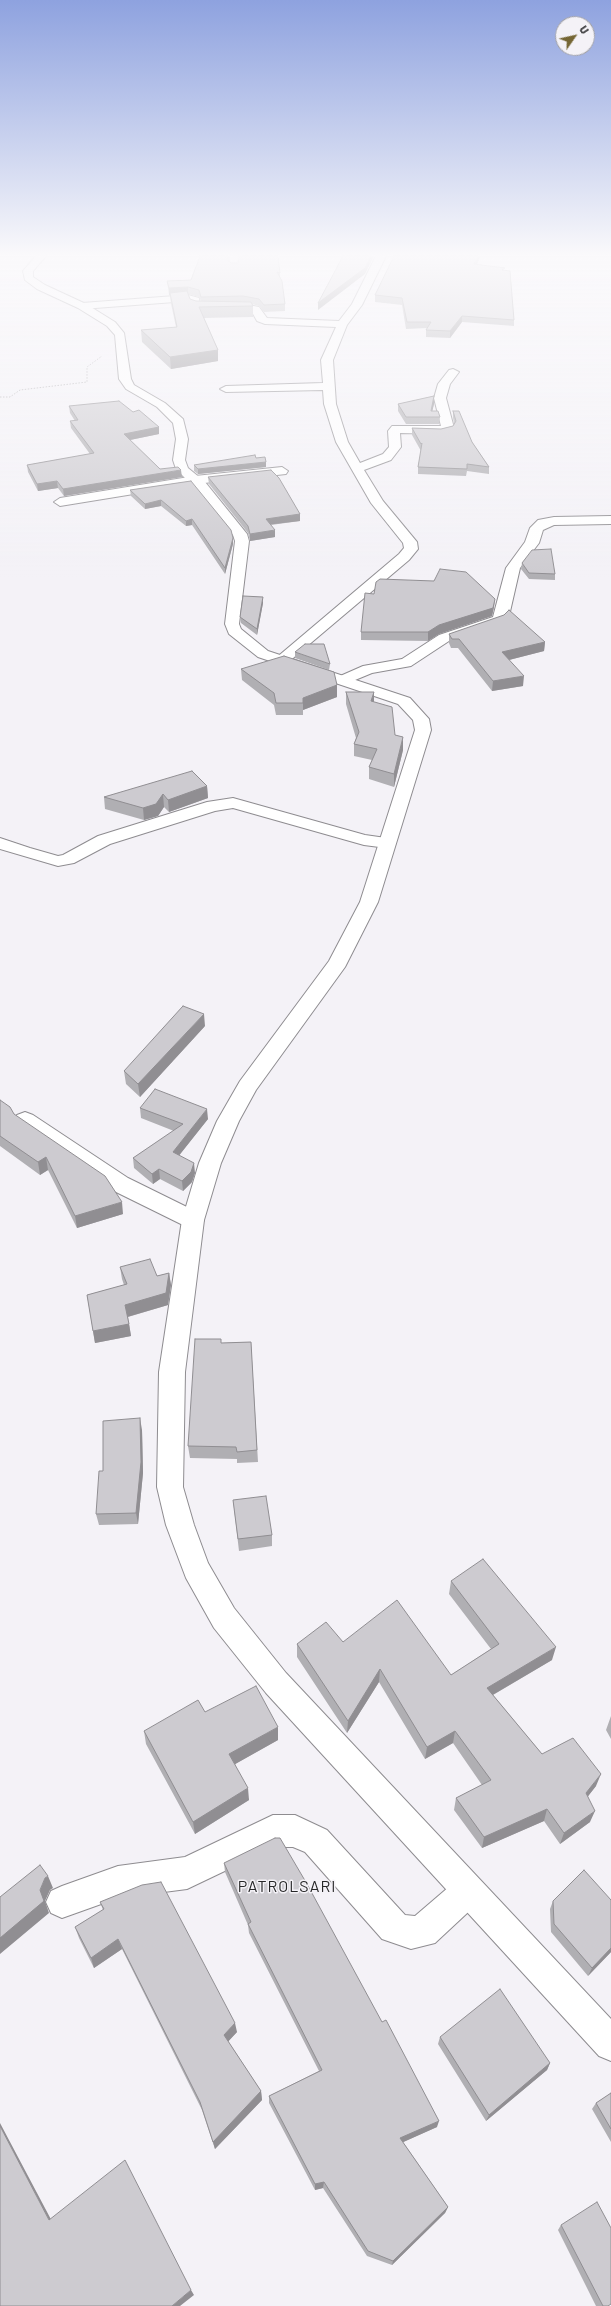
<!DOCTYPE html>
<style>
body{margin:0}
#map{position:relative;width:611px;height:2306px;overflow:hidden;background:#f4f2f7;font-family:Barlow,sans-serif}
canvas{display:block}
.north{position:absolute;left:555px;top:16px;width:40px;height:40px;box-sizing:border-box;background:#f4f2f7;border:1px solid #a2a1a4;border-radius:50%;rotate:56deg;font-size:11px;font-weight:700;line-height:16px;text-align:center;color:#272728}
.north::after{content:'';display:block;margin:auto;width:14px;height:18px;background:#756634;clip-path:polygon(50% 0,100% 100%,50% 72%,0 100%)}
</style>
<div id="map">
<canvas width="611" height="2306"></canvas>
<div class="north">U</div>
</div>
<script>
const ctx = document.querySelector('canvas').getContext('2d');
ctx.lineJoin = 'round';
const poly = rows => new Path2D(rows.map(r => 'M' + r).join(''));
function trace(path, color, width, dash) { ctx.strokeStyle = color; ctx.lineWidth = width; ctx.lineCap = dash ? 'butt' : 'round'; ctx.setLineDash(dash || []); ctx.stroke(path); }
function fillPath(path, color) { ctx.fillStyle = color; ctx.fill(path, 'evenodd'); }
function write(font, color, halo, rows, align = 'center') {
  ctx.font = font + ' Barlow,sans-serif'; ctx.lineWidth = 3; ctx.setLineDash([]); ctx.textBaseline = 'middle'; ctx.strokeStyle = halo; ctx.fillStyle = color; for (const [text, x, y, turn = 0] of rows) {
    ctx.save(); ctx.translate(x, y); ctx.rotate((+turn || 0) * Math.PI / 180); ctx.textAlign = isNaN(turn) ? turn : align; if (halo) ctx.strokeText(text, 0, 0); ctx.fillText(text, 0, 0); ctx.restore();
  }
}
const minor = poly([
 [230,256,240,256,237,268,231,268,229,266,230,256],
 [376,256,386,256,362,305,347,325,333,360,336,404,348,442,360,463,383,454,389,447,388,431,392,426,441,426,434,398,438,384,449,370,453,369,459,372,450,384,446,398,454,428,452,431,441,434,400,433,401,447,391,460,364,470,383,501,417,542,418,549,409,560,286,664,281,666,276,664,273,661,276,658,399,554,404,548,403,543,371,503,336,442,324,404,323,390,226,392,220,389,226,386,323,383,321,360,336,327,265,324,257,321,252,312,197,311,191,309,190,302,188,301,82,309,77,306,82,303,188,295,199,298,200,305,243,304,259,307,267,318,339,321,352,304,376,256],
 [282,467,288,471,286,474,195,484,60,506,54,502,60,498,195,476,282,467],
 [611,516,611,524,554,525,543,530,539,543,520,568,509,616,503,623,449,641,411,666,372,673,343,685,338,683,335,680,338,677,363,666,402,659,439,635,493,617,506,568,525,542,530,528,538,520,554,517,611,516],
 [233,798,365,835,393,839,396,843,393,847,387,848,364,845,233,808,215,811,110,844,74,863,58,866,0,849,0,838,30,848,58,856,63,855,98,836,207,802,233,798],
 [25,1112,33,1115,128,1178,201,1214,204,1220,201,1226,193,1229,185,1226,112,1190,17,1125,14,1120,17,1115,25,1112],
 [273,1815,295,1815,327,1830,405,1915,415,1916,457,1880,468,1875,479,1880,484,1891,479,1902,435,1943,411,1949,382,1939,305,1852,293,1847,275,1847,187,1889,118,1898,62,1918,51,1913,46,1902,51,1891,62,1886,118,1866,185,1857,273,1815]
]);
const tertiary = poly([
 [36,256,46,256,33,271,33,277,45,285,86,304,115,322,124,333,131,379,134,385,165,403,183,419,188,439,185,460,188,468,205,482,247,534,249,541,239,624,241,629,268,651,410,698,429,719,431,730,378,902,345,967,256,1090,239,1121,221,1163,204,1220,185,1372,183,1487,194,1525,208,1563,234,1608,286,1673,611,2019,611,2061,599,2056,266,1693,214,1628,186,1578,166,1525,157,1487,159,1372,182,1220,199,1163,217,1121,240,1081,329,961,360,902,415,730,413,720,398,704,258,657,229,634,225,624,235,541,233,535,195,488,176,469,173,460,176,439,173,423,157,407,126,389,119,379,115,335,107,326,78,308,37,289,25,280,23,271,36,256]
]);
trace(minor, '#8e8c90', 2);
trace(tertiary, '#8e8c90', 2);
trace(poly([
 [0,397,10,397,20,390,87,382,87,367,102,356]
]), '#b0afb2', 1, [1.5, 1.5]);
fillPath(minor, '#fff');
fillPath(tertiary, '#fff');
fillPath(poly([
 [200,256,229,256,228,261,231,263,280,273,280,279,285,304,285,311,264,312,259,306,252,304,253,306,253,317,204,318,218,350,218,361,171,369,142,342,141,330,176,327,171,304,170,295,169,295,167,281,191,280],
 [188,294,199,297,201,301,196,301,190,299],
 [477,264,505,271,514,320,514,326,462,322,450,338,426,337,426,330,427,328,406,329,402,305,375,302,375,295],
 [434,396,434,404,432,411,440,417,439,424,406,424,398,411,398,404],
 [69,406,133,412,159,427,159,434,130,440,160,469,182,477,64,496,58,488,38,491,28,472,27,465,90,454,71,428,70,421,75,421,70,413],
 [453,411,472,442,489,467,489,474,467,471,466,476,418,474,418,467,421,451,412,435,412,428,441,429,453,426,454,423,453,418],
 [256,458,266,462,266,467,198,474,194,471,194,465],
 [208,477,300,514,300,521,271,525,275,537,250,541,248,533,209,484],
 [191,481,233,538,233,544,225,574,192,525,186,526,161,506,145,509,131,496,130,490],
 [522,563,555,574,555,580,529,579,521,569],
 [263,603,257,635,241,623,240,617],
 [494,607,492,616,439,634,428,641,361,640,361,632],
 [449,634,545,642,544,651,509,660,523,686,492,691,458,648,451,648,449,643],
 [295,652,330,664,329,670,295,658],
 [241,669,337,685,337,697,303,710,303,715,276,715,274,705,242,680],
 [346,692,374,692,374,702,395,735,403,750,394,787,369,779,369,767,372,760,354,756,354,744,356,738,346,704],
 [207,786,208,798,169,812,164,807,158,816,144,820,105,809,104,797],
 [205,1026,140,1097,126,1084,124,1071],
 [0,1100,14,1114,123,1214,77,1228,48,1170,40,1175,0,1146],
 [140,1108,208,1119,179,1155,195,1173,192,1182,183,1191,160,1179,153,1184,134,1168,133,1158,174,1131,141,1118],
 [120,1267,157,1276,169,1273,171,1285,168,1305,128,1317,131,1336,95,1343,87,1295,124,1285,122,1279],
 [251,1342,258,1462,237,1463,237,1459,190,1458,188,1446,221,1343],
 [142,1430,143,1473,138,1524,99,1525,96,1514,103,1471],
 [233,1500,272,1535,272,1546,239,1551],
 [451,1581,552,1660,493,1695,542,1754,596,1786,588,1796,590,1822,560,1844,544,1821,482,1848,454,1810,456,1798,482,1785,453,1743,425,1759,379,1682,347,1733,297,1657,297,1644,343,1642,451,1675,491,1649,449,1594],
 [205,1712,278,1740,235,1764,249,1800,195,1834,146,1744,144,1731],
 [611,1716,611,1739,606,1730],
 [224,1863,437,2127,403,2142,448,2207,445,2213,392,2265,367,2256,323,2188,315,2190,269,2103,269,2096,319,2071,249,1933,248,1925,225,1872],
 [553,1901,611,1952,588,1976,551,1932,550,1909],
 [100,1902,237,2032,228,2041,261,2091,262,2100,215,2149,202,2110,122,1949,94,1968,79,1938,75,1927,103,1910],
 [440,2037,550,2063,547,2070,486,2121,438,2044],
 [611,2093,611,2142,592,2109,596,2103],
 [561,2225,608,2306,596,2306,558,2230]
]), '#b0afb3');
fillPath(poly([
 [371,256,374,256,365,274,318,310,318,303],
 [478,256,481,256,474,270,474,264],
 [188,287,188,294,171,295,170,293,170,295,169,295,169,288],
 [462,316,462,322,450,338,450,331],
 [218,350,218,361,171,369,170,357],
 [434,396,434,404,431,417,431,411],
 [159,427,159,434,125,441,124,434],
 [266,462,266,467,198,474,198,469],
 [181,470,182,477,64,496,63,489],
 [57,481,58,488,38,491,37,484],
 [161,500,161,506,145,509,145,504],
 [300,514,300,521,266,525,266,519],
 [192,519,192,525,186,526,186,521],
 [275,530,275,537,250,541,250,534],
 [233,538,233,544,225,574,225,568],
 [263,597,263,603,257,635,257,629],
 [495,599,494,607,492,616,439,634,428,641,428,632,439,625],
 [545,642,544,651,501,662,502,652],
 [524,676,523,686,492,691,493,681],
 [337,685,337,697,303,710,303,698],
 [374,692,374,704,371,701],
 [403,737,403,750,394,787,394,774],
 [207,786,208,798,169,812,168,800],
 [163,794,164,807,158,816,144,820,143,808],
 [204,1014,205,1026,140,1097,138,1084],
 [207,1109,208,1119,174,1162,173,1152],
 [46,1157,48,1170,40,1175,38,1162],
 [194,1163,195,1173,192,1182,183,1191,182,1181],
 [159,1169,160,1179,153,1184,152,1174],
 [122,1202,123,1214,77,1228,75,1216],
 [169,1273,171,1285,168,1305,127,1317,125,1305],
 [129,1324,131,1336,95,1343,93,1331],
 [140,1418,142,1430,143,1473,138,1524,136,1513],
 [556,1647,552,1660,484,1700,487,1688],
 [380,1669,379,1682,347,1733,348,1721],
 [278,1727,278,1740,230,1767,229,1754],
 [455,1731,453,1743,425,1759,427,1747],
 [601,1774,596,1786,582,1804,586,1793],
 [248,1788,249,1800,195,1834,193,1822],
 [547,1809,544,1821,482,1848,484,1837],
 [595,1811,590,1822,560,1844,564,1833],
 [48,1876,53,1888,50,1890,45,1901,49,1913,0,1954,0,1938,40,1890,45,1878],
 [118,1939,122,1949,94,1968,91,1958],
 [611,1948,611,1952,588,1976,592,1968],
 [235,2023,237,2032,226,2044,224,2035],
 [550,2063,547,2070,486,2121,489,2115],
 [261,2091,262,2100,215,2149,213,2142],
 [439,2121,437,2127,399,2144,400,2138],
 [0,2123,55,2227,49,2220,0,2126],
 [324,2182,323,2188,315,2190,315,2184],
 [448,2207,445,2213,392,2265,393,2261],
 [191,2290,194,2295,180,2306,172,2306]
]), '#908e92');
const building = poly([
 [200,256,228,256,228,261,231,263,238,263,239,256,278,256,280,273,277,272,282,281,285,304,264,305,259,299,243,296,201,297,199,290,188,287,169,288,167,281,191,280,200,256],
 [343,256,371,256,365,268,318,303,343,256],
 [394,256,478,256,474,264,505,268,502,270,510,271,514,320,462,316,450,331,426,330,431,322,407,322,402,298,375,295,394,256],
 [187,291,190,299,196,301,251,302,253,306,199,307,218,350,170,357,141,330,177,327,170,293,187,291],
 [434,396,431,411,438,411,440,417,406,417,398,404,434,396],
 [119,401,133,412,139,410,159,427,124,434,160,469,178,467,181,470,63,489,57,481,37,484,27,465,94,453,70,421,78,420,69,406,119,401],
 [453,411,459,411,472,442,489,467,467,464,467,469,418,467,422,443,421,444,412,428,441,429,453,426,456,421,453,411],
 [255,455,256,458,265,457,266,462,198,469,194,465,255,455],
 [271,470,279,478,300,514,266,519,275,530,250,534,248,526,208,477,271,470],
 [191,481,231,530,233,538,225,568,192,519,186,521,161,500,145,504,130,490,191,481],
 [551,549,555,574,529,573,522,563,532,550,551,549],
 [440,569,466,572,495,599,493,608,439,625,428,632,361,632,365,593,374,594,376,582,380,579,434,581,440,569],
 [243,596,263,597,257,629,240,617,243,596],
 [509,610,545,642,502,652,524,676,493,681,459,639,452,639,449,634,504,615,509,610],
 [305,644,324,644,330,664,295,652,305,644],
 [284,656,334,672,337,685,303,698,303,703,276,703,274,693,241,669,284,656],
 [346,692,374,692,371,701,392,707,395,735,403,737,394,774,369,767,377,749,354,744,359,732,346,692],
 [192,771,207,786,168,800,163,794,156,804,143,808,104,797,192,771],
 [183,1006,204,1014,138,1084,124,1071,183,1006],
 [155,1089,207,1109,173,1152,194,1163,191,1172,182,1181,159,1169,152,1174,133,1158,183,1124,140,1108,155,1089],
 [0,1100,10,1107,14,1114,105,1176,122,1202,75,1216,46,1157,38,1162,0,1136,0,1100],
 [150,1259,157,1276,169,1273,166,1293,125,1305,129,1324,93,1331,87,1295,127,1284,120,1267,150,1259],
 [195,1339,221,1339,221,1343,251,1342,257,1450,237,1452,236,1447,188,1446,195,1339],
 [140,1418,141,1462,136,1513,96,1514,99,1471,103,1471,103,1421,140,1418],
 [266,1496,272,1535,238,1539,233,1500,266,1496],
 [483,1559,556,1647,487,1688,542,1754,573,1738,601,1774,586,1793,595,1811,564,1833,547,1809,484,1837,456,1798,491,1780,455,1731,427,1747,380,1669,348,1721,297,1644,326,1622,343,1642,397,1600,451,1675,499,1644,451,1581,483,1559],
 [256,1686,278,1727,229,1754,248,1788,193,1822,144,1731,198,1700,205,1712,256,1686],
 [275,1838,280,1838,307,1884,382,2022,386,2020,439,2121,400,2138,448,2207,393,2261,368,2251,324,2182,315,2184,269,2096,322,2070,248,1924,251,1922,224,1863,275,1838],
 [40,1865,48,1876,45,1878,40,1890,44,1901,0,1938,0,1897,40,1865],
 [584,1870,611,1900,611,1948,592,1968,554,1924,553,1901,584,1870],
 [161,1882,235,2023,224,2035,261,2091,213,2142,200,2102,118,1939,91,1958,75,1927,104,1909,100,1902,142,1885,161,1882],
 [500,1989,550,2063,489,2115,440,2037,500,1989],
 [611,2093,611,2129,596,2103,611,2093],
 [0,2126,49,2220,125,2160,191,2290,172,2306,0,2306,0,2126],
 [597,2202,611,2228,611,2304,608,2306,603,2306,561,2225,597,2202]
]);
fillPath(building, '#cdcbd0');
trace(building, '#908e92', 1);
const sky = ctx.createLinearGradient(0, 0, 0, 579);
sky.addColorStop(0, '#8ea2df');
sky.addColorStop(0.44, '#faf9fb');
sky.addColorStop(1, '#faf9fb00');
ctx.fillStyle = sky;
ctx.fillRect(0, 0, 611, 579);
ctx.letterSpacing = '1px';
write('16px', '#272728', '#f4f2f7', [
 ["PATROLSARI",287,1887]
]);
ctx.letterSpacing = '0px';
</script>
